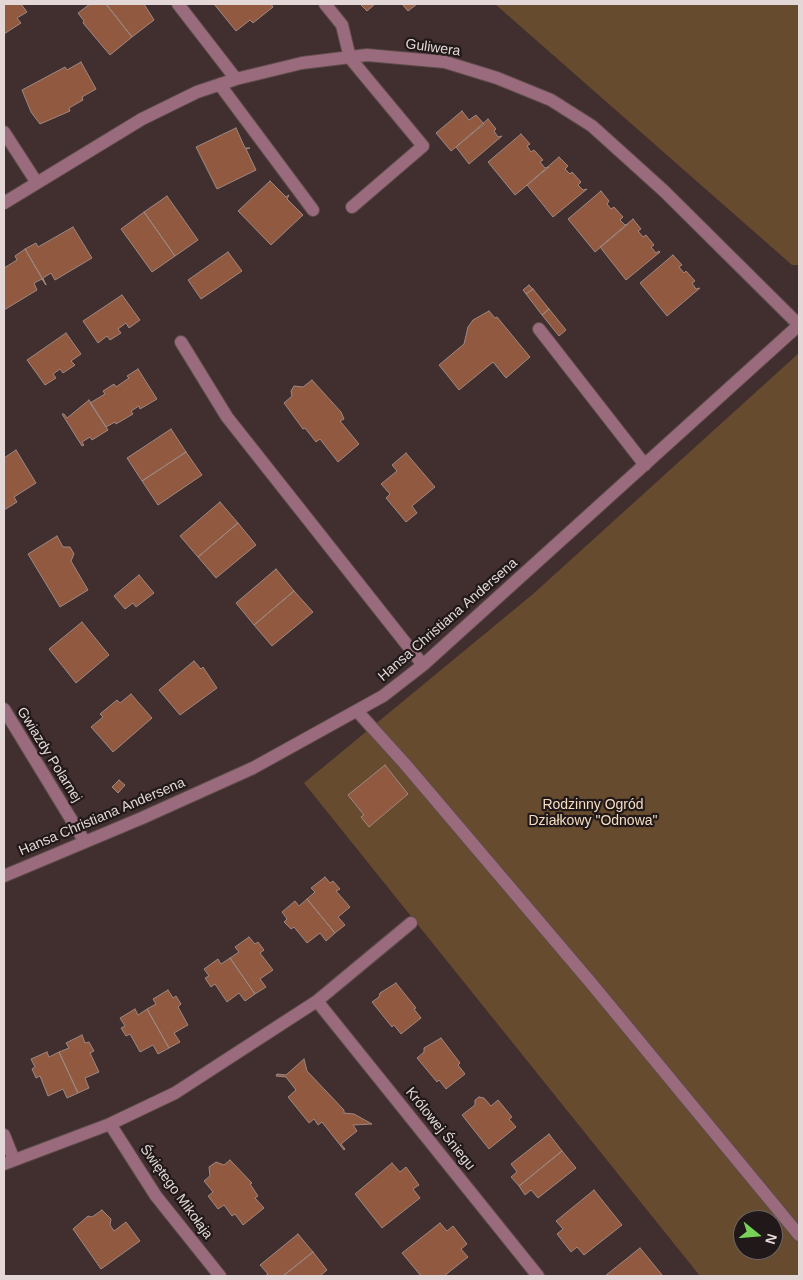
<!DOCTYPE html>
<meta charset="utf-8">
<style>
body{margin:0}
#map{position:relative;width:803px;height:1280px;overflow:hidden;background:#412e2e;font-family:Helvetica,sans-serif}
canvas{display:block}
.frame{position:absolute;inset:0;border:5px solid #e3d7d7;pointer-events:none}
.north{position:absolute;left:733px;top:1210px;width:50px;height:50px;box-sizing:border-box;background:#211919;border:1px solid #6f6565;border-radius:50%;rotate:107deg;font-size:14px;font-weight:700;line-height:20px;text-align:center;color:#e3d7d7}
.north::after{content:'';display:block;margin:auto;width:18px;height:22px;background:#78d158;clip-path:polygon(50% 0,100% 100%,50% 72%,0 100%)}
</style>
<div id="map">
<canvas width="803" height="1280"></canvas>
<div class="frame"></div>
<div class="north">N</div>
</div>
<script>
const ctx = document.querySelector('canvas').getContext('2d');
ctx.lineJoin = 'round';
function fillPath(path, color) { ctx.fillStyle = color; ctx.fill(path, 'evenodd'); }
const poly = rows => new Path2D(rows.map(r => 'M' + r).join(''));
function trace(path, color, width, dash) { ctx.strokeStyle = color; ctx.lineWidth = width; ctx.lineCap = dash ? 'butt' : 'round'; ctx.setLineDash(dash || []); ctx.stroke(path); }
function write(font, color, halo, rows, align = 'center') {
  ctx.font = font + ' Helvetica,sans-serif'; ctx.lineWidth = 4.5; ctx.setLineDash([]); ctx.textBaseline = 'middle'; ctx.strokeStyle = halo; ctx.fillStyle = color; for (const [text, x, y, turn = 0] of rows) {
    ctx.save(); ctx.translate(x, y); ctx.rotate((+turn || 0) * Math.PI / 180); ctx.textAlign = isNaN(turn) ? turn : align; if (halo) ctx.strokeText(text, 0, 0); ctx.fillText(text, 0, 0); ctx.restore();
  }
}
fillPath(poly([
 [495,4,799,4,799,265,792,265],
 [799,353,799,1276,700,1276,304,783,533,594],
 [743,1220,773,1220,773,1250,743,1250]
]), '#674b2e');
const building = poly([
 [4,4,21,4,27,12,17,18,21,23,4,34,4,4],
 [90,4,106,4,132,37,110,55,83,23,84,21,78,13,90,4],
 [106,4,144,4,154,20,132,37,106,4],
 [214,4,271,4,273,7,253,23,250,20,236,31,214,4],
 [360,4,375,4,367,11,360,4],
 [402,4,417,4,408,11,402,4],
 [81,62,96,89,82,97,83,100,69,108,70,111,40,124,31,112,22,90,65,67,67,70,81,62],
 [462,111,469,120,476,115,484,124,451,151,436,133,462,111],
 [488,119,496,129,494,131,498,137,502,136,469,164,456,147,488,119],
 [236,128,245,148,250,148,246,149,256,170,217,189,196,147,236,128],
 [521,134,530,144,527,146,531,152,534,150,543,160,540,162,545,168,549,167,515,195,488,162,521,134],
 [559,157,568,166,565,169,570,174,572,172,581,182,578,185,583,190,587,189,553,217,527,185,559,157],
 [270,181,286,197,289,195,287,199,303,215,271,245,238,211,270,181],
 [601,191,609,201,607,204,611,209,614,207,623,217,620,220,625,225,628,224,595,252,568,219,601,191],
 [167,196,198,240,175,256,144,212,167,196],
 [144,212,175,256,152,272,121,229,144,212],
 [633,219,641,229,638,231,643,237,646,235,654,245,651,247,656,253,659,251,660,252,626,280,600,247,633,219],
 [73,227,92,258,55,280,51,273,43,278,46,285,25,249,36,243,38,247,73,227],
 [25,249,46,285,42,279,34,283,37,290,4,310,4,268,17,260,15,256,25,249],
 [228,252,242,271,201,299,188,280,228,252],
 [673,255,682,265,679,267,684,273,686,271,695,281,692,283,696,289,700,288,667,316,640,283,673,255],
 [529,285,533,289,526,294,523,290,529,285],
 [533,289,549,309,542,315,526,294,533,289],
 [122,295,140,320,129,328,126,323,118,329,121,333,110,340,107,336,98,343,83,321,122,295],
 [549,309,566,330,559,336,542,315,549,309],
 [489,311,495,318,497,317,530,357,506,378,493,362,459,390,439,365,464,344,468,327,473,320,489,311],
 [66,333,81,354,71,361,75,365,63,373,60,369,53,374,56,378,45,385,27,360,66,333],
 [138,369,157,399,140,409,139,406,131,411,133,414,116,424,115,422,106,427,90,403,105,394,103,391,114,384,116,387,129,378,127,376,138,369],
 [312,380,341,412,344,419,340,421,359,444,338,462,320,439,316,442,305,428,303,429,284,403,292,396,291,391,294,386,303,387,312,380],
 [89,400,108,430,92,440,90,437,82,442,84,445,82,446,62,414,64,414,67,418,89,400],
 [171,429,186,452,142,481,127,458,171,429],
 [16,450,36,483,14,497,17,502,4,510,4,458,16,450],
 [186,452,202,475,158,505,142,481,186,452],
 [406,453,435,487,412,506,417,513,406,522,386,498,390,494,381,484,397,471,392,465,406,453],
 [220,502,238,523,198,557,180,536,220,502],
 [238,523,256,545,216,578,198,557,238,523],
 [57,536,63,547,70,547,74,554,71,561,88,590,60,607,28,554,57,536],
 [276,569,294,591,254,625,236,603,276,569],
 [139,575,154,593,136,607,133,603,125,609,114,596,139,575],
 [294,591,313,612,272,646,254,625,294,591],
 [82,622,109,655,76,683,49,649,82,622],
 [194,661,201,669,203,667,217,688,180,715,159,690,194,661],
 [131,694,152,718,113,752,91,727,103,717,100,714,117,700,120,703,131,694],
 [385,765,408,794,369,827,361,817,364,815,348,795,385,765],
 [119,780,125,785,118,793,112,787,119,780],
 [325,877,330,883,333,881,340,889,336,891,350,907,338,917,345,925,335,933,307,899,315,892,311,888,325,877],
 [307,899,335,933,326,941,320,933,307,943,294,927,291,929,284,922,287,919,282,912,295,901,299,906,307,899],
 [249,937,255,944,258,942,264,950,260,953,273,970,260,979,266,987,255,994,230,958,239,952,235,947,249,937],
 [230,958,255,994,245,1001,239,993,227,1002,215,984,211,987,205,978,209,976,204,969,218,959,221,964,230,958],
 [396,983,416,1008,414,1009,421,1018,401,1034,394,1025,392,1027,372,1002,379,997,380,993,396,983],
 [168,990,173,998,176,996,181,1004,178,1007,188,1025,174,1033,180,1042,169,1048,147,1009,156,1004,153,999,168,990],
 [135,1009,138,1015,147,1009,169,1048,158,1054,153,1045,140,1052,130,1034,126,1036,121,1028,125,1026,120,1018,135,1009],
 [82,1035,85,1043,89,1042,94,1051,90,1053,99,1072,85,1078,89,1088,78,1093,59,1052,69,1048,66,1043,82,1035],
 [441,1038,460,1063,458,1065,465,1074,446,1089,439,1080,437,1082,417,1058,424,1052,424,1048,441,1038],
 [47,1052,49,1057,59,1052,78,1093,67,1098,63,1089,48,1096,40,1076,36,1078,32,1069,35,1067,31,1059,47,1052],
 [304,1059,307,1071,344,1110,344,1113,354,1114,372,1124,353,1125,357,1131,341,1144,345,1149,344,1150,322,1122,318,1125,314,1119,309,1123,288,1097,296,1090,286,1077,276,1076,277,1074,286,1075,304,1059],
 [479,1097,484,1098,491,1106,498,1100,512,1117,509,1119,516,1127,489,1149,462,1115,475,1105,475,1100,479,1097],
 [549,1134,562,1151,519,1186,511,1177,517,1172,511,1164,549,1134],
 [562,1151,576,1168,538,1198,531,1190,525,1195,519,1186,562,1151],
 [230,1160,252,1183,250,1184,258,1196,255,1198,264,1208,243,1225,235,1214,232,1216,224,1205,218,1209,208,1196,213,1192,204,1181,210,1176,209,1167,216,1162,224,1165,230,1160],
 [392,1163,400,1172,406,1167,419,1185,413,1189,420,1198,382,1228,355,1194,392,1163],
 [594,1190,622,1225,584,1255,577,1247,571,1252,557,1234,563,1229,556,1221,594,1190],
 [102,1210,111,1219,110,1225,114,1231,126,1222,140,1241,101,1269,73,1229,88,1216,92,1217,102,1210],
 [440,1223,447,1231,453,1226,467,1244,461,1249,468,1257,444,1276,421,1276,402,1253,440,1223],
 [298,1234,313,1252,283,1276,265,1276,268,1274,260,1265,298,1234],
 [640,1248,663,1276,605,1276,640,1248],
 [313,1252,327,1270,320,1276,283,1276,313,1252]
]);
fillPath(building, '#925941');
trace(building, '#9d8982', 1);
const minor = poly([
 [178,4,236,79],
 [325,4,342,25,350,58,423,146,352,207],
 [220,85,313,210],
 [4,132,37,183],
 [4,203,142,119,197,92,236,79,302,63,367,55,445,62,497,78,551,100,592,126,664,191,799,325],
 [539,329,645,465],
 [181,342,227,417,423,665],
 [4,709,85,842],
 [357,711,405,764,591,983,799,1235],
 [4,876,142,818,253,768,383,696,423,665,799,325],
 [317,1001,538,1276],
 [110,1124,156,1196,220,1276],
 [4,1135,14,1160],
 [4,1164,110,1124,175,1093,317,1001,411,923]
]);
trace(minor, '#5e4c4c', 14);
trace(minor, '#9a6b7c', 12);
write('14px', '#e3d7d7', '#211919', [
 ["Guliwera",433,48,8],
 ["Hansa Christiana Andersena",448,620,-41],
 ["Gwiazdy Polarnej",49,755,58],
 ["Hansa Christiana Andersena",102,817,-23],
 ["Królowej Śniegu",440,1129,51],
 ["Świętego Mikołaja",176,1192,54]
]);
write('14px', '#f5dbc0', '#211919', [
 ["Rodzinny Ogród",593,805],
 ["Działkowy \"Odnowa\"",593,821]
]);
</script>
